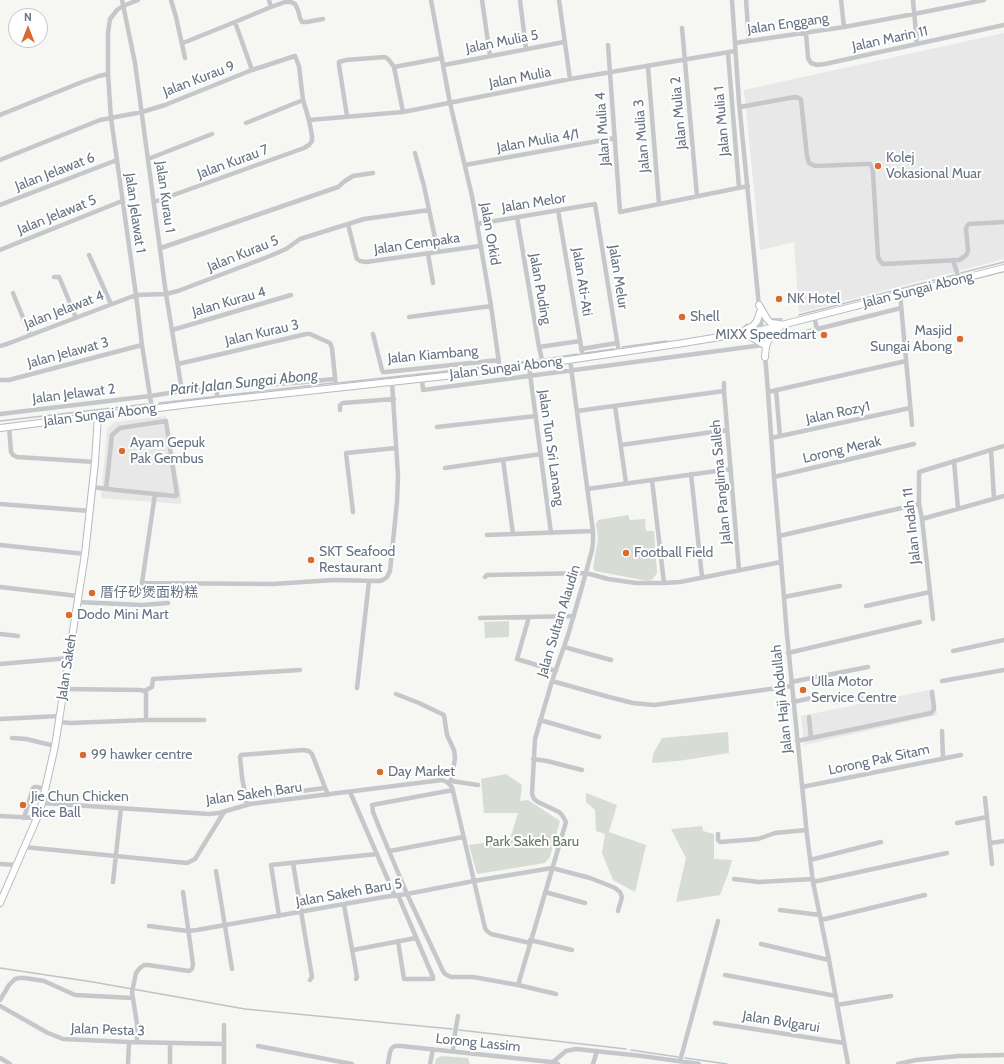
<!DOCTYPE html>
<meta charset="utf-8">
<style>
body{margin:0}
#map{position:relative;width:1004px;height:1064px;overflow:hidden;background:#f6f6f3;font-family:Cabin,sans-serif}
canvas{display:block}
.north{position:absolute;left:8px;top:8px;width:40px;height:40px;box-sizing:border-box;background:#fff;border:1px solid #c2c7cd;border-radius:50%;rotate:0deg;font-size:11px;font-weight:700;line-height:16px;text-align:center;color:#677383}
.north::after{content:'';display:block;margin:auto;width:14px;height:18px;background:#db6a2f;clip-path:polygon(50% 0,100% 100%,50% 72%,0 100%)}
</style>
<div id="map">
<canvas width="1004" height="1064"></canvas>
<div class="north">N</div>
</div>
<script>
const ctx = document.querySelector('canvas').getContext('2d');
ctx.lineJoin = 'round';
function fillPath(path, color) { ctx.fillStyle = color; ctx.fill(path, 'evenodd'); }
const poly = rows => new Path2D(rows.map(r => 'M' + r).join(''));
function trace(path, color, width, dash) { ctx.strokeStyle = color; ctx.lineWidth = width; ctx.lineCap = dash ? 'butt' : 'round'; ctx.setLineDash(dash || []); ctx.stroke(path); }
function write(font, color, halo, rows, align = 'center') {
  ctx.font = font + ' Cabin,"Noto Sans SC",sans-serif'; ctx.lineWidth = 4; ctx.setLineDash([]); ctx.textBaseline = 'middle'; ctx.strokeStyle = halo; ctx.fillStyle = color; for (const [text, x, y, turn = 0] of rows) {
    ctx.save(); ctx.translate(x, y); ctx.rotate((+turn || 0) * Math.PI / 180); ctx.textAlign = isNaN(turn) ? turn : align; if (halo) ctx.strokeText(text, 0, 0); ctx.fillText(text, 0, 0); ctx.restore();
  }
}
fillPath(poly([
 [1004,33,1004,259,799,313,794,242,760,250,744,90],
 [166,416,181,494,181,504,101,498,107,429,114,422],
 [934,689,937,715,804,745,801,716]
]), '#e7e8e7');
fillPath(poly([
 [628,515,630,520,645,519,646,531,654,531,657,573,653,579,648,581,595,571,593,568,598,539,596,524,598,520],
 [509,621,509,637,485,638,484,622],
 [728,732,729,753,678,761,652,763,653,754,662,738],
 [506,774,522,785,520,801,528,800,560,821,550,857,545,863,477,874,469,845,510,839,518,813,484,813,481,779],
 [586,793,617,805,609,832,646,845,635,892,613,880,602,853,605,834,596,831,595,810,586,802],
 [702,826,703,831,714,834,714,859,732,860,728,874,720,895,676,902,686,858,671,829],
 [441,1056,468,1058,470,1064,435,1064,436,1059]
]), '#d7ddd4');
trace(poly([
 [961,273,1004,262],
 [799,315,954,275],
 [770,319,782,319],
 [744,327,747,324],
 [622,347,667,341],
 [585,353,614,349],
 [545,359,578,354],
 [502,365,538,360],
 [337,383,494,366],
 [159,403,333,383],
 [0,421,147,404],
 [0,968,93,982,245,1009,452,1029],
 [459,1030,626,1049],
 [631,1050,678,1057],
 [685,1058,727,1064]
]), '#bcc4ca', 1.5);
const secondary = poly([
 [759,305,767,319,771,323,780,324],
 [745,330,753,326,757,321,760,312],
 [741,334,751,337,763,344],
 [765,357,766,346,769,339,781,326],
 [0,428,198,403,500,370,677,344,762,330,1004,268],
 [0,903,37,818,42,803,55,746,85,554,95,462,98,415]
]);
trace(secondary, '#b7babf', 8);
trace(poly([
 [122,0,135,63,166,294,182,391],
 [138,0,123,6,117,10,110,19,108,33,108,74,111,118,136,295,142,345,152,409],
 [171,0,176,17,185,58],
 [269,0,271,7],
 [431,0,450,103,472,196,477,224,491,306,500,370],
 [482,0,490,56],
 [520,0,526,49],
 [559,0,570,79],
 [732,0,739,102,759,306],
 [746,0,749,41],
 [841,0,844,27],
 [913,0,917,44],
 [235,22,252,70],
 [682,28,697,196],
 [806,33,808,58,811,63,817,65,825,64,1004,25],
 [183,43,235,22,271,7,285,2,291,2,295,4,298,10,300,18,302,22,307,22,323,19],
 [735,43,844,27,914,14,984,0],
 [608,45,620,212,748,186],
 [728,53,739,188],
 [444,65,564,42],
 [394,67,442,58],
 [648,67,659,204],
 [740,107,795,97,799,98,801,100,807,156,809,163,815,166,866,164,870,164,872,167,873,173,878,257,880,261,883,264,959,260,964,257,967,254,968,250,966,229,967,226,969,224,1004,222],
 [0,115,82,82,99,76,108,74],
 [347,116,339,65,339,62,346,60,385,57,389,60,394,67,403,112],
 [309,120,403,112,570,79,735,51],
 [246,123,303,100],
 [415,153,424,186,438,252],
 [148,159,212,134],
 [0,160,100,120,142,112,165,105,252,70,295,56,299,66,303,100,309,120,312,136,312,141,309,145,304,148,154,202],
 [465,165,615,138],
 [0,205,117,160],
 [558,210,583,358],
 [517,217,539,347,543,364],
 [348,224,356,256,357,259,360,261,366,262,480,246],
 [477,224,595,204,619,353],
 [161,248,338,187,345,181,353,176,373,173],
 [0,250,122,201],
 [428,254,433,283],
 [89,255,111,304],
 [953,260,959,279],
 [54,277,59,277,60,279,76,318],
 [13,293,30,335],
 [900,294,912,425],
 [760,314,764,346],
 [814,316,817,329],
 [409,317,491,306],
 [172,330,291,295],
 [806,332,901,308],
 [373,334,382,370,383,372,386,372,499,360],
 [0,346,7,344,136,295,166,294,178,291,270,256,286,249,300,239,364,219,429,210],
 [539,347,580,341],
 [581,349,617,343],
 [765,355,768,392,774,477,779,536,787,635,807,835,813,882,829,960,848,1064],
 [178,364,230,352,306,334,310,334,330,343,332,348,336,387],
 [529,366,551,533],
 [422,379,423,390,763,345],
 [0,380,9,380,142,345],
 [724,383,724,391,739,570],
 [776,390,780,436],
 [768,392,906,361],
 [217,401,217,389],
 [615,406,626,483],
 [340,410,340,405,343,403,394,399],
 [577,411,724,391],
 [0,414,150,396,182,391,305,382,334,379],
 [9,427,11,452,13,455,17,457,95,462],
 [437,427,536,416],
 [771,438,910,408],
 [621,445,727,430],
 [991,450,994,498],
 [503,460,513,534],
 [954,461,958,509],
 [445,468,541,454],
 [691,474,702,577],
 [774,477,914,444],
 [652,480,664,583],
 [92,487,116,490,175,496,177,495,166,421,120,428,112,435,106,489],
 [587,489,731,469],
 [155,494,142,583,273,584,334,580,379,581,383,580,387,577,390,571,397,502,398,476,392,382],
 [0,504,90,511],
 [353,512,346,453,396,448],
 [922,519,1004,496],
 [487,535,593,531],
 [779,536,919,504],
 [0,545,85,554],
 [485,577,487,575,586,573,608,579,636,583,664,583,680,582,781,562],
 [0,587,78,596],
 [784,597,840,586],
 [77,602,142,605,168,603],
 [866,606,930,592],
 [529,617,517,659,556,671],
 [480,618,574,616],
 [933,619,922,519,919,504,919,472,1004,446],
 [0,634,18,636],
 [564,647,611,660],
 [953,651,1004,640],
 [788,653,920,622],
 [0,664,69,658],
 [552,681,609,697,633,703,654,705,792,686],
 [942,681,1004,670],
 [791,682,868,667],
 [357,688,369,581],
 [64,689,141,690,144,691,146,692,146,720],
 [144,691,152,687,153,679,300,670],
 [396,694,419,703,444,715,447,735,454,750,455,758,452,777,449,784],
 [793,702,821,696,825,696,835,702,861,698],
 [809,717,811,738],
 [0,719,60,716],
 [540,720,599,737],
 [59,722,71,723,146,720,204,720],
 [942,731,943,758],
 [12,738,26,739,55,746],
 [797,741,931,713,933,711,934,708,932,692],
 [533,759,547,761,582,770],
 [451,781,478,785],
 [802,787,961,755],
 [453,790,372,805,373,812,379,827,407,894,443,971,445,974,451,977,473,977,518,985,556,994],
 [350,792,395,896],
 [246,798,325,788],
 [985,798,992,864],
 [42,803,209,814,219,813,250,804,442,780,447,782,452,787,485,928,487,931,491,934,530,943],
 [247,805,242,777,240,757,241,755,303,750,309,751,312,754,328,795],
 [0,816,37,818],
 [24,818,33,788,35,787,37,787,45,789],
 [957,823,987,817],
 [718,834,718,840,720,842,758,839,775,833,806,830],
 [991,843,1004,841],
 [24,847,187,863,195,859,224,812],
 [390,851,463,837],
 [810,860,881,842],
 [293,863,312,977,310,980],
 [0,864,17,865],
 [216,871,232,969],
 [734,879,759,882,813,879],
 [113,882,121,808],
 [813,882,947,853],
 [545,892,585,903],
 [344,905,357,977,356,979],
 [780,910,820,915],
 [279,916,271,865,377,854],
 [821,920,925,895],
 [149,926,188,931,197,930,384,897,407,894,474,881,552,868,590,878,603,883,615,888,620,892,622,897,618,911],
 [530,940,572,950],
 [398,941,404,979,433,979,433,977,398,895],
 [761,944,829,960],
 [353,950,416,938],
 [725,975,836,996],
 [518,985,566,822,562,815,559,812,538,802,534,799,532,794,535,739,552,681,568,635,582,587,592,550,593,542,593,531,570,360],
 [0,1000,9,985,15,979,19,978,25,978,44,981,75,995,133,998],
 [837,1005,891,996],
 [0,1006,48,1033,63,1039,129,1042,224,1044],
 [715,1023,844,1043],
 [224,1025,224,1064],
 [137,1042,137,1024,132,992,136,973,140,968,144,965,148,965,189,971,192,969,193,964,183,892],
 [258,1046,352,1064],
 [453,1051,455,1033,458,1016],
 [0,1058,10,1064],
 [680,1061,718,921],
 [553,1062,566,1051,576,1049,642,1056,699,1064],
 [128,1064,129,1042],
 [170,1064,170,1043],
 [388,1064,390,1052,392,1048,395,1046,401,1046,551,1062,558,1064],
 [430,1064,433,1049],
 [593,1064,597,1051],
 [898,1064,916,1060,959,1056,1004,1055]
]), '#c5c7cb', 4.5);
trace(secondary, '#fff', 6);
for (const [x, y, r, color] of [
 [878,166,4,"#db6a2f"],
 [779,299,4,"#db6a2f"],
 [682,317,4,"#db6a2f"],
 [824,335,4,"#db6a2f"],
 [960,339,4,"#db6a2f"],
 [122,451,4,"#db6a2f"],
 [626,553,4,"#db6a2f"],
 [311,560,4,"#db6a2f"],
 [92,593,4,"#db6a2f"],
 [69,615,4,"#db6a2f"],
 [803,690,4,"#db6a2f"],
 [83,755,4,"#db6a2f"],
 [380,772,4,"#db6a2f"],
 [23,805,4,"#db6a2f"]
]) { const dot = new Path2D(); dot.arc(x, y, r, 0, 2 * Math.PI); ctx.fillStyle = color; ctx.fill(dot); trace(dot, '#fff', 1.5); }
write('14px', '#677383', '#fff', [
 ["Jalan Enggang",788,24,-8],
 ["Jalan Marin 11",890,39,-12],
 ["Jalan Mulia 5",502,42,-11],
 ["Jalan Mulia",520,78,-11],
 ["Jalan Kurau 9",199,79,-21],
 ["Jalan Mulia 2",679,113,-95],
 ["Jalan Mulia 1",722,121,-95],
 ["Jalan Mulia 4",603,129,-94],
 ["Jalan Mulia 3",642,136,-95],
 ["Jalan Mulia 4/1",538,141,-10],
 ["Jalan Kurau 7",233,162,-20],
 ["Jalan Jelawat 6",55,172,-21],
 ["Jalan Kurau 1",165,197,82],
 ["Jalan Melor",534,203,-9],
 ["Jalan Jelawat 1",135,213,82],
 ["Jalan Jelawat 5",57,215,-22],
 ["Jalan Orkid",490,234,80],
 ["Jalan Cempaka",417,244,-8],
 ["Jalan Kurau 5",243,254,-22],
 ["Jalan Melur",618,277,81],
 ["Jalan Ati-Ati",582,282,81],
 ["Jalan Puding",540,289,80],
 ["Jalan Sungai Abong",918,290,-14],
 ["Jalan Kurau 4",229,302,-16],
 ["Jalan Jelawat 4",64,310,-21],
 ["Jalan Kurau 3",262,333,-13],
 ["Jalan Jelawat 3",68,353,-15],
 ["Jalan Kiambang",433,355,-5],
 ["Jalan Sungai Abong",506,368,-7],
 ["Jalan Jelawat 2",74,394,-7],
 ["Jalan Rozy1",838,413,-12],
 ["Jalan Sungai Abong",100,415,-7],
 ["Jalan Tun Sri Lanang",551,448,82],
 ["Lorong Merak",842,450,-13],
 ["Jalan Panglima Salleh",721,482,-95],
 ["Jalan Indah 11",912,526,-96],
 ["Jalan Sultan Alaudin",559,621,-73],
 ["Jalan Sakeh",67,667,-81],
 ["Jalan Haji Abdullah",782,699,-96],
 ["Lorong Pak Sitam",879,760,-12],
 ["Jalan Sakeh Baru",254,794,-8],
 ["Jalan Sakeh Baru 5",349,893,-10],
 ["Jalan Bvlgarui",781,1022,9],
 ["Jalan Pesta 3",108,1030,2],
 ["Lorong Lassim",478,1043,6]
]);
write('14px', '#677383', '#fff', [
 ["Kolej",886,158],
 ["Vokasional Muar",886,174],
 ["NK Hotel",787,299],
 ["Shell",690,317],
 ["Masjid",952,331,"right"],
 ["Sungai Abong",952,347,"right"],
 ["MIXX Speedmart",816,335,"right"],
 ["Ayam Gepuk",130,443],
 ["Pak Gembus",130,459],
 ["SKT Seafood",319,552],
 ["Restaurant",319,568],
 ["Football Field",634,553],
 ["厝仔砂煲面粉糕",100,593],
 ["Dodo Mini Mart",77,615],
 ["Ulla Motor",811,682],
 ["Service Centre",811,698],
 ["99 hawker centre",91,755],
 ["Day Market",388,772],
 ["Jie Chun Chicken",31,797],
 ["Rice Ball",31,813]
], 'left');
write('14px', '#677a65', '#fff', [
 ["Park Sakeh Baru",532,842]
]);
write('italic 15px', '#63747f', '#fff', [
 ["Parit Jalan Sungai Abong",244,383,-6]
]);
</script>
